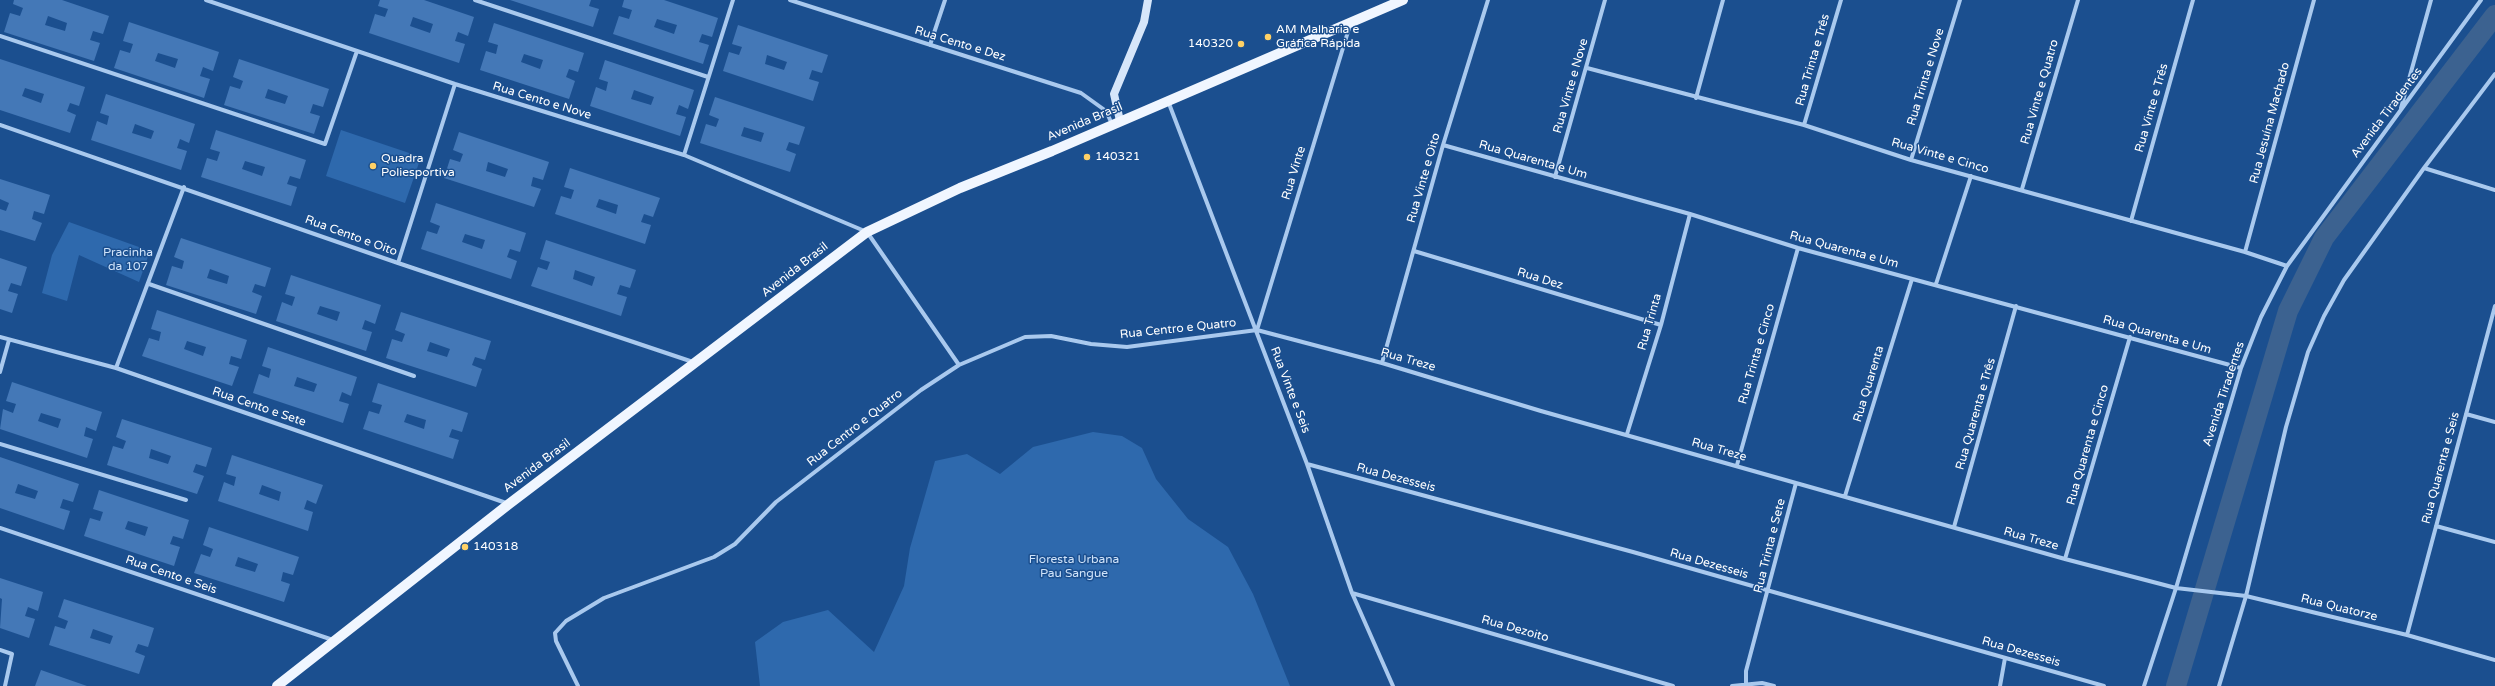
<!DOCTYPE html>
<meta charset="utf-8">
<style>
body{margin:0}
canvas{display:block;background:#1b4f8f}
</style>
<canvas width="2495" height="686"></canvas>
<script>
const ctx = document.querySelector('canvas').getContext('2d');
ctx.lineJoin = 'round';
function fillPath(path, color) { ctx.fillStyle = color; ctx.fill(path, 'evenodd'); }
const poly = rows => new Path2D(rows.map(r => 'M' + r).join(''));
function trace(path, color, width, dash) { ctx.strokeStyle = color; ctx.lineWidth = width; ctx.lineCap = dash ? 'butt' : 'round'; ctx.setLineDash(dash || []); ctx.stroke(path); }
function write(font, color, halo, rows, align = 'center') {
  ctx.font = font + ' "Varela Round",sans-serif'; ctx.lineWidth = 3; ctx.setLineDash([]); ctx.textBaseline = 'middle'; ctx.strokeStyle = halo; ctx.fillStyle = color; for (const [text, x, y, turn = 0] of rows) {
    ctx.save(); ctx.translate(x, y); ctx.rotate((+turn || 0) * Math.PI / 180); ctx.textAlign = isNaN(turn) ? turn : align; if (halo) ctx.strokeText(text, 0, 0); ctx.fillText(text, 0, 0); ctx.restore();
  }
}
fillPath(poly([
 [341,130,421,157,405,203,326,176],
 [69,222,150,251,139,282,79,255,67,301,42,293,52,255],
 [1093,432,1122,436,1142,448,1156,479,1188,519,1228,547,1253,594,1290,686,760,686,755,642,783,622,828,610,874,652,904,586,910,548,935,461,967,454,1000,474,1033,447]
]), '#2e69ad');
trace(poly([
 [2176,686,2288,311,2324,238,2495,15]
]), '#3c6290', 20);
fillPath(poly([
 [14,0,62,0,109,16,103,34,93,31,90,40,100,43,94,61,4,32,10,13,20,16,23,8,13,4],
 [48,16,67,23,65,31,45,25],
 [380,0,424,0,474,17,468,36,458,32,455,41,465,44,459,63,369,33,375,14,385,17,388,9,378,6],
 [413,17,433,24,430,33,410,26],
 [510,0,591,0,589,6,599,9,593,27],
 [624,0,664,0,718,18,712,37,702,34,699,42,709,45,703,64,613,34,619,16,629,19,632,10,622,7],
 [657,19,677,25,674,34,654,27],
 [129,22,219,52,213,71,203,67,200,76,210,79,204,98,114,68,120,50,130,53,133,44,123,41],
 [158,53,178,59,175,68,155,61],
 [494,23,584,53,578,72,569,69,566,77,575,81,569,99,480,70,486,51,496,54,498,45,488,42],
 [524,54,543,60,540,69,521,62],
 [738,25,828,55,822,73,812,70,809,79,819,82,813,101,723,71,729,52,739,55,742,47,732,44],
 [767,55,787,62,784,70,765,64],
 [0,59,85,87,79,106,70,103,67,111,76,115,70,133,0,110],
 [25,88,44,94,41,103,22,96],
 [239,59,329,89,323,107,313,104,310,113,320,116,314,134,224,105,230,86,240,89,243,81,233,77],
 [268,89,288,96,285,104,265,98],
 [605,60,694,90,688,109,679,105,676,114,686,117,680,136,590,106,596,87,606,91,608,82,599,79],
 [634,90,654,97,651,105,631,99],
 [106,94,195,124,189,143,180,139,177,148,187,151,181,170,91,140,97,121,107,125,109,116,100,113],
 [135,124,154,131,151,139,132,133],
 [715,97,805,127,799,145,789,142,786,150,796,154,790,172,700,143,706,124,716,127,719,119,709,115],
 [744,127,764,133,761,142,741,136],
 [216,130,306,160,300,179,290,176,287,184,297,187,291,206,201,177,207,158,217,161,220,152,210,149],
 [245,161,265,167,262,176,242,169],
 [459,132,549,162,543,180,533,177,531,186,541,189,534,207,444,178,450,159,460,162,463,154,453,150],
 [488,162,508,169,505,177,486,171],
 [570,168,660,198,653,217,644,214,641,222,651,225,645,244,555,214,561,196,571,199,574,190,564,187],
 [599,199,618,205,616,214,596,207],
 [0,179,50,195,44,214,34,211,32,219,42,223,35,241,0,230,0,209,6,211,9,203,0,199],
 [436,203,526,233,520,252,510,249,507,257,517,261,511,279,421,249,427,231,437,234,440,226,430,222],
 [465,234,485,240,482,249,462,242],
 [181,238,271,268,265,287,255,284,252,292,262,296,256,314,166,285,172,266,182,269,184,261,174,257],
 [210,269,229,276,227,284,207,278],
 [546,240,636,270,630,288,620,285,617,294,627,297,621,316,531,286,538,267,547,270,550,262,540,259],
 [575,270,595,277,592,286,573,279],
 [0,258,27,267,21,286,11,283,8,291,18,294,12,313,0,309],
 [291,275,381,305,375,324,365,320,362,329,372,332,366,351,276,321,282,302,292,306,295,297,285,294],
 [320,306,340,312,337,321,317,314],
 [157,310,247,340,241,359,231,356,229,364,239,367,232,386,142,356,149,338,159,341,161,332,151,329],
 [187,341,206,347,203,356,184,349],
 [401,312,491,341,485,360,475,357,472,365,482,369,476,387,386,358,392,339,402,342,405,334,395,330],
 [430,342,450,349,447,357,427,351],
 [268,347,357,377,351,396,342,392,339,401,349,404,343,423,253,393,259,374,269,378,271,369,262,366],
 [297,377,317,384,314,392,294,386],
 [12,382,102,412,96,431,86,427,84,436,93,439,87,458,0,429,3,409,13,413,16,404,6,401],
 [41,413,61,419,58,428,38,421],
 [378,383,468,413,462,432,452,429,449,437,459,440,453,459,363,429,369,411,379,414,382,405,372,402],
 [407,414,426,420,424,429,404,422],
 [122,419,212,448,206,467,196,464,193,472,204,476,197,494,107,465,113,446,123,449,126,441,116,437],
 [151,449,171,456,168,464,149,458],
 [232,455,323,485,316,504,307,500,304,509,313,512,308,531,218,501,224,482,234,486,236,477,226,474],
 [262,485,281,492,279,501,259,494],
 [0,457,79,484,73,502,63,499,60,508,70,511,64,530,0,508],
 [18,484,38,491,35,499,15,493],
 [99,490,189,520,183,539,173,536,170,544,180,547,174,566,84,536,90,518,100,521,103,512,93,509],
 [128,521,148,527,145,536,125,529],
 [209,527,299,557,293,575,283,572,281,581,290,584,284,602,194,573,201,554,210,557,213,549,203,545],
 [238,557,258,564,255,572,235,566],
 [0,578,43,592,38,611,28,607,25,616,35,619,29,638,0,628,2,599,0,598],
 [64,599,154,628,148,647,138,644,135,652,145,656,139,674,49,645,55,626,65,629,68,621,58,617],
 [93,629,113,636,110,644,90,638],
 [41,670,87,686,35,686]
]), '#4478b7');
trace(poly([
 [206,0,455,84,684,155,867,232,959,365],
 [475,0,708,77],
 [790,0,1081,93,1106,111,1112,124],
 [0,36,325,144,357,51],
 [930,45,945,0],
 [1587,68,1804,125,1911,160,2245,252,2287,266],
 [1696,98,1723,0],
 [1168,101,1307,464,1352,593,1393,686],
 [2401,108,2431,0],
 [0,125,398,263,693,362],
 [1804,125,1841,0],
 [1443,145,1690,214,1798,248,2241,368],
 [684,155,733,0],
 [1911,160,1960,0],
 [2424,168,2495,190],
 [1555,177,1605,0],
 [2022,189,2078,0],
 [2131,221,2193,0],
 [1414,251,1661,325],
 [2245,252,2314,0],
 [398,263,455,84],
 [149,284,414,376],
 [1936,284,1971,176],
 [1257,330,1350,25],
 [0,337,116,368,509,504],
 [1382,363,1443,145,1488,0],
 [116,368,184,187],
 [0,372,9,340],
 [2466,414,2495,422],
 [1627,434,1661,325,1690,214],
 [0,444,186,500],
 [1307,464,1633,552,2104,686],
 [1737,465,1798,248],
 [1845,496,1912,279],
 [2436,526,2495,542],
 [1954,527,2016,306],
 [0,528,333,640],
 [2065,559,2130,337],
 [1352,593,1673,686],
 [2407,635,2495,306],
 [0,650,12,654,5,686],
 [578,686,556,641,555,633,566,621,604,598,714,557,735,544,776,502,921,390,959,365,1025,337,1051,336,1091,344,1127,347,1257,330,1382,363,1541,411,2065,559,2176,588,2246,596,2407,635,2495,660],
 [1732,686,1762,683,1774,686],
 [1746,686,1746,671,1796,483],
 [2000,686,2005,658],
 [2144,686,2176,588,2241,368,2261,317,2287,266,2481,0],
 [2219,686,2246,596,2286,427,2308,352,2324,316,2344,280,2424,168,2495,74]
]), '#a9c9ee', 4);
trace(poly([
 [1120,121,1114,94,1144,22,1148,0]
]), '#d6e6fa', 8);
trace(poly([
 [277,686,509,504,867,232,960,188,1052,151,1403,0]
]), '#f0f6ff', 10);
for (const [x, y, r, color] of [
 [1268,37,4,"#ffd166"],
 [1241,44,4,"#ffd166"],
 [1087,157,4,"#ffd166"],
 [373,166,4,"#ffd166"],
 [465,547,4,"#ffd166"]
]) { const dot = new Path2D(); dot.arc(x, y, r, 0, 2 * Math.PI); ctx.fillStyle = color; ctx.fill(dot); trace(dot, '#1b4f8f', 1.5); }
write('12px', '#fff', '#1b4f8f', [
 ["AM Malharia e",1276,30],
 ["Gráfica Rápida",1276,44],
 ["140320",1233,44,"right"],
 ["140321",1095,157],
 ["Quadra",381,159],
 ["Poliesportiva",381,173],
 ["140318",473,547]
], 'left');
write('12px', '#fff', '#1b4f8f', [
 ["Rua Cento e Dez",960,44,17],
 ["Rua Trinta e Três",1813,60,-74],
 ["Rua Trinta e Nove",1926,77,-73],
 ["Rua Vinte e Nove",1571,86,-74],
 ["Rua Vinte e Quatro",2040,92,-74],
 ["Rua Cento e Nove",542,101,17],
 ["Rua Vinte e Três",2152,108,-74],
 ["Avenida Tiradentes",2387,113,-53],
 ["Avenida Brasil",1085,122,-23],
 ["Rua Jesuína Machado",2270,123,-75],
 ["Rua Vinte e Cinco",1940,156,16],
 ["Rua Quarenta e Um",1533,160,16],
 ["Rua Vinte",1294,173,-73],
 ["Rua Vinte e Oito",1424,178,-74],
 ["Rua Cento e Oito",351,236,20],
 ["Rua Quarenta e Um",1844,250,15],
 ["Avenida Brasil",795,270,-38],
 ["Rua Dez",1540,279,17],
 ["Rua Trinta",1650,322,-74],
 ["Rua Centro e Quatro",1178,329,-6],
 ["Rua Quarenta e Um",2157,335,16],
 ["Rua Trinta e Cinco",1757,354,-74],
 ["Rua Treze",1408,360,16],
 ["Rua Quarenta",1869,384,-73],
 ["Rua Vinte e Seis",1290,390,69],
 ["Avenida Tiradentes",2224,394,-72],
 ["Rua Cento e Sete",259,407,19],
 ["Rua Quarenta e Três",1976,414,-74],
 ["Rua Centro e Quatro",855,428,-38],
 ["Rua Quarenta e Cinco",2088,445,-74],
 ["Rua Treze",1719,450,16],
 ["Avenida Brasil",537,466,-37],
 ["Rua Quarenta e Seis",2441,468,-75],
 ["Rua Dezesseis",1396,478,15],
 ["Rua Treze",2031,539,16],
 ["Rua Trinta e Sete",1770,546,-76],
 ["Rua Dezesseis",1709,564,16],
 ["Rua Cento e Seis",171,575,19],
 ["Rua Quatorze",2339,608,14],
 ["Rua Dezoito",1515,629,16],
 ["Rua Dezesseis",2021,652,16]
]);
write('12px', '#cfe3fa', '#1b4f8f', [
 ["Pracinha",128,253],
 ["da 107",128,267],
 ["Floresta Urbana",1074,560],
 ["Pau Sangue",1074,574]
]);
</script>
